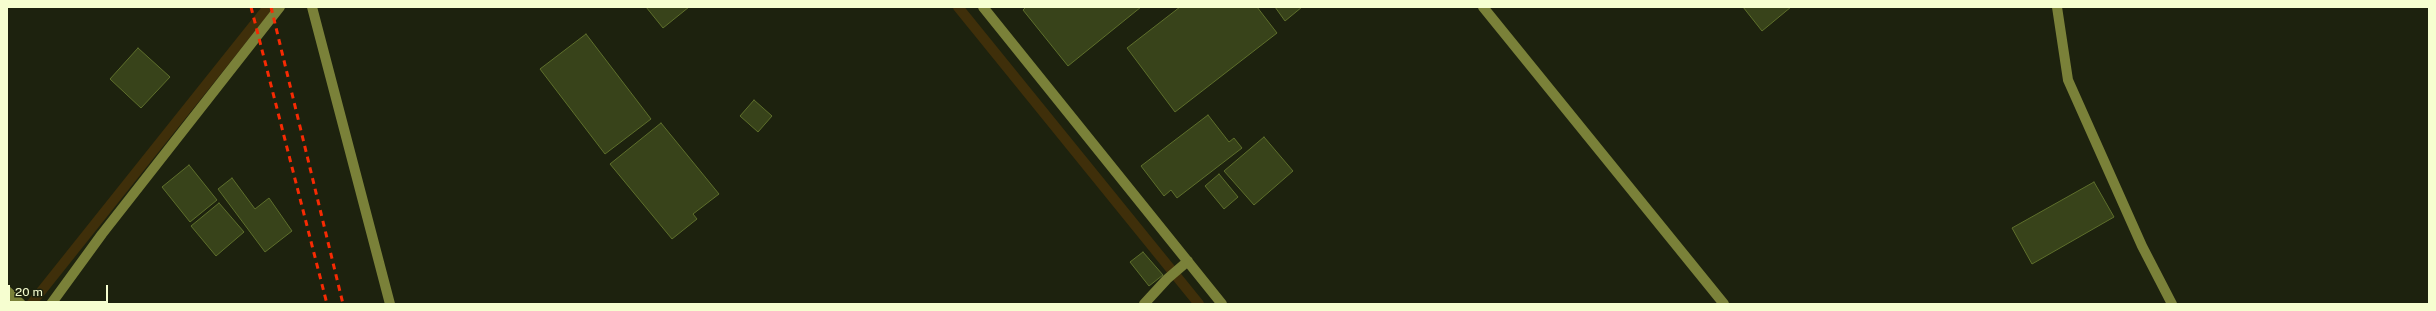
<!DOCTYPE html>
<style>
body{margin:0}
#map{position:relative;width:2436px;height:311px;overflow:hidden;background:#1d220e;font-family:"Public Sans",sans-serif}
canvas{display:block}
.frame{position:absolute;inset:0;border:8px solid #f6fed0;pointer-events:none}
.scale{position:absolute;left:8px;top:285px;width:100px;height:18px;box-sizing:border-box;border:2px solid #f6fed0;border-top:0;padding-left:5px;font-size:12px;line-height:14px;white-space:nowrap;color:#f6fed0;-webkit-text-stroke:3px #1d220e;paint-order:stroke}
</style>
<div id="map">
<canvas width="2436" height="311"></canvas>
<div class="frame"></div>
<div class="scale">20 m</div>
</div>
<script>
const ctx = document.querySelector('canvas').getContext('2d');
ctx.lineJoin = 'round';
const poly = rows => new Path2D(rows.map(r => 'M' + r).join(''));
function trace(path, color, width, dash) { ctx.strokeStyle = color; ctx.lineWidth = width; ctx.lineCap = dash ? 'butt' : 'round'; ctx.setLineDash(dash || []); ctx.stroke(path); }
function fillPath(path, color) { ctx.fillStyle = color; ctx.fill(path, 'evenodd'); }
trace(poly([
 [958,7,1199,304],
 [31,304,268,7]
]), '#3f2f0a', 10);
const building = poly([
 [646,7,689,7,663,28,646,7],
 [1026,7,1141,7,1068,66,1023,10,1026,7],
 [1180,7,1257,7,1277,33,1175,112,1127,48,1180,7],
 [1275,7,1302,7,1285,21,1275,7],
 [1743,7,1791,7,1762,31,1743,7],
 [586,34,651,119,605,154,540,69,586,34],
 [138,48,170,77,141,108,110,79,138,48],
 [754,100,772,116,758,132,740,116,754,100],
 [1208,115,1229,142,1234,138,1242,148,1177,198,1171,190,1164,196,1141,166,1208,115],
 [661,123,719,194,693,214,697,219,672,239,610,164,661,123],
 [1264,137,1293,171,1254,205,1224,171,1264,137],
 [189,165,217,200,190,222,162,187,189,165],
 [1219,174,1238,197,1224,209,1205,186,1219,174],
 [232,178,255,209,269,198,292,231,265,252,218,189,232,178],
 [2094,182,2114,217,2032,264,2012,228,2094,182],
 [219,203,244,232,216,256,191,226,219,203],
 [1143,252,1163,275,1149,286,1130,262,1143,252]
]);
fillPath(building, '#38431a');
trace(building, '#5e6f2c', 1);
trace(poly([
 [312,7,390,304],
 [983,7,1222,304],
 [1483,7,1724,304],
 [2057,7,2068,80,2142,246,2172,304],
 [7,291,21,304],
 [51,304,102,234,280,7],
 [1144,304,1167,279,1188,261]
]), '#7a8139', 10);
trace(poly([
 [251,7,327,304],
 [271,7,343,304]
]), '#f72a03', 3, [6, 5]);
</script>
